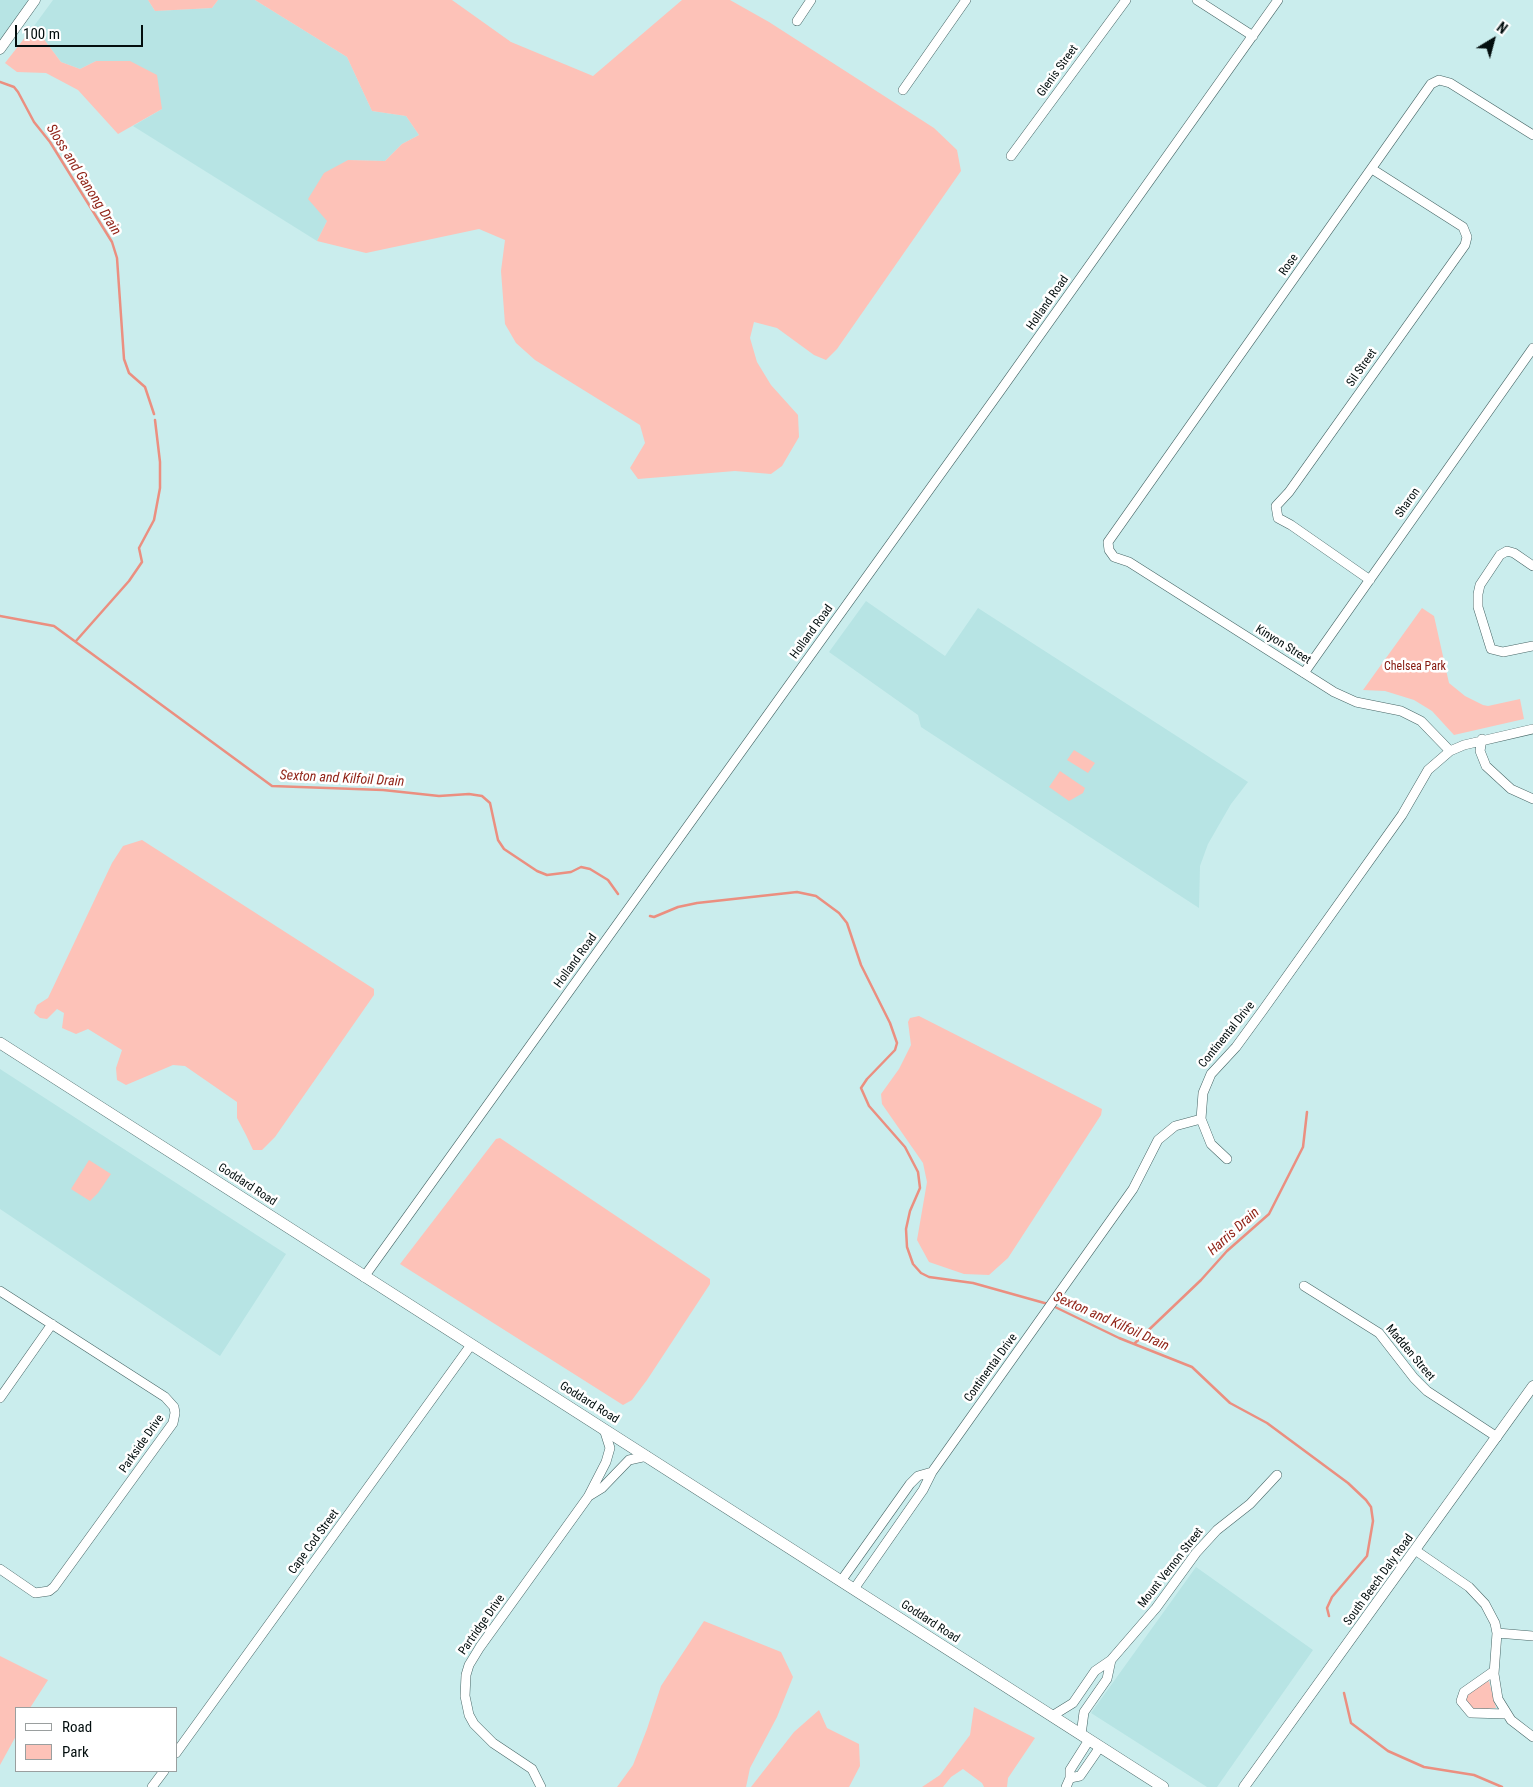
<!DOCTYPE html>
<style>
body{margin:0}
#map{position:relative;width:1533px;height:1787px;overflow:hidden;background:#caeded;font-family:"Roboto Condensed",sans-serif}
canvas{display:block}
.legend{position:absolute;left:15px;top:1707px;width:162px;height:65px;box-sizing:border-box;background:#fff;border:1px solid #9a9f9f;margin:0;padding:6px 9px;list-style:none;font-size:15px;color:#030e0e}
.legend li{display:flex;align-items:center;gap:10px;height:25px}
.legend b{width:25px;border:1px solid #9a9f9f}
.north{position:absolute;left:1468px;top:15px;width:50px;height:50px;-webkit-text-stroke:4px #fff;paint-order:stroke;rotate:37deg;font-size:14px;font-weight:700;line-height:20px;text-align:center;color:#030e0e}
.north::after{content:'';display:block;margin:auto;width:18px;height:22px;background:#030e0e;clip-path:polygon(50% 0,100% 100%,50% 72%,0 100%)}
.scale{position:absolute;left:15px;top:25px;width:128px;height:22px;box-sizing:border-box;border:2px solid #030e0e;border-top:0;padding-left:6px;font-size:15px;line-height:18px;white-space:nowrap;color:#030e0e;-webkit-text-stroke:4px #fff;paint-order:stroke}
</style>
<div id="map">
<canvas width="1533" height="1787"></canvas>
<ul class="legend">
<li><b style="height:6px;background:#fff"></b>Road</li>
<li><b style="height:14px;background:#fdc2b8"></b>Park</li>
</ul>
<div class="north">N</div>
<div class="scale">100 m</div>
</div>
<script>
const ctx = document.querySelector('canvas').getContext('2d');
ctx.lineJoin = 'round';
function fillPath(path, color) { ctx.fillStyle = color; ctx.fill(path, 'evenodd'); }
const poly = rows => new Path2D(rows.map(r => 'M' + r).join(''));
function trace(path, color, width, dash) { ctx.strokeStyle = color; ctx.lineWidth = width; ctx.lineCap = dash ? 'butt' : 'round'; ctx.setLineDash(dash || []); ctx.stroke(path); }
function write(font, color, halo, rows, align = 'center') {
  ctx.font = font + ' "Roboto Condensed",sans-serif'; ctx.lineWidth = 5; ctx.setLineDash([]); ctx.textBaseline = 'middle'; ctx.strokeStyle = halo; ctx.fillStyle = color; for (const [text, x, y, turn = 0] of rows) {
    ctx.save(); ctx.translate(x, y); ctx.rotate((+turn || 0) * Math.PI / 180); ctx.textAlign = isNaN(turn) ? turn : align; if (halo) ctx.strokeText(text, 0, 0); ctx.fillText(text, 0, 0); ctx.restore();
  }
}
fillPath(poly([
 [0,0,29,0,0,40],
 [53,0,148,0,155,11,212,8,218,0,255,0,347,57,372,111,406,116,419,135,402,144,385,161,348,160,327,221,317,241,133,126,162,109,96,61,80,69,61,62,34,26],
 [866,601,945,656,978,608,1248,782,1231,804,1208,844,1200,866,1199,908,921,727,918,715,829,652],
 [0,1069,286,1254,220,1356,0,1209],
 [1196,1567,1313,1650,1217,1787,1207,1787,1091,1713]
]), '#b7e4e4');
fillPath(poly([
 [148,0,218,0,212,8,155,11],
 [255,0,452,0,511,42,593,76,682,0,730,0,769,22,934,128,957,150,961,171,837,349,826,360,814,355,777,328,754,322,750,338,757,362,771,385,798,415,799,437,782,466,771,474,735,471,638,479,630,468,645,443,640,425,535,360,516,343,505,324,501,271,505,240,479,229,366,253,317,241,327,221,308,199,324,173,348,160,385,161,402,144,419,135,406,116,372,111,347,57],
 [34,26,61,62,80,69,96,61,130,61,157,75,162,109,118,134,78,90,46,73,17,72,5,63],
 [1422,608,1434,616,1449,683,1465,696,1483,705,1488,706,1520,699,1524,719,1454,735,1432,711,1414,700,1385,691,1363,690],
 [1074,750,1095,763,1088,773,1067,760],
 [1060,771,1085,788,1083,793,1069,801,1049,787],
 [142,840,374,989,374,995,275,1137,262,1150,253,1150,246,1135,237,1118,237,1102,185,1066,173,1065,126,1085,117,1080,116,1068,122,1050,88,1029,76,1034,62,1028,64,1013,57,1009,47,1019,40,1018,34,1013,37,1005,48,998,112,863,123,846],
 [919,1016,1102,1109,1101,1115,1008,1258,989,1275,964,1274,929,1262,917,1240,927,1182,923,1163,882,1104,881,1094,899,1069,911,1045,908,1022,910,1018],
 [500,1138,710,1279,710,1284,647,1380,632,1400,623,1405,400,1264,496,1139],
 [89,1160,111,1174,98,1193,90,1201,71,1189],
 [704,1621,781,1652,793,1677,777,1717,750,1768,746,1787,617,1787,633,1765,647,1729,661,1686],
 [0,1656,48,1680,30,1708,16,1708,16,1736,0,1765],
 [1489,1681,1496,1708,1473,1710,1465,1700,1466,1695,1471,1689],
 [974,1707,1035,1738,1008,1778,1007,1787,984,1787,982,1783,963,1769,951,1777,943,1787,922,1787,940,1775,970,1735],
 [819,1710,827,1728,859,1744,860,1766,849,1787,751,1787,794,1732]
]), '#fdc2b8');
trace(poly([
 [0,82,14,87,18,92,34,122,50,142,112,242,117,258,124,359,129,373,145,387,154,414],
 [0,616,54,626,272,786,383,790,439,796,469,794,482,796,490,803,498,840,504,849,537,871,547,875,571,872,581,867,590,869,608,880,618,894],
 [76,641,129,581,142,562,139,548,154,520,160,488,160,462,155,420],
 [650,916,654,917,678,907,697,903,797,892,816,896,839,913,847,923,861,965,890,1023,897,1043,895,1050,867,1079,861,1088,869,1106,905,1147,918,1172,920,1188,910,1211,906,1229,907,1247,913,1264,921,1273,929,1277,973,1283,1048,1304],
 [1053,1306,1119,1338,1192,1367,1230,1403,1267,1423,1348,1483,1366,1500,1371,1507,1373,1521,1367,1556,1332,1597,1327,1608,1329,1616],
 [1134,1344,1201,1280,1227,1251,1269,1214,1303,1147,1307,1112],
 [1344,1693,1351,1723,1388,1751,1424,1767,1474,1775,1502,1787]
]), '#eb8f80', 2.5);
const minor = poly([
 [1197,0,1253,36],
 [797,21,811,0],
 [903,90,966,0],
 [1011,156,1126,0],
 [1533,566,1514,553,1507,551,1500,555,1480,585,1478,594,1478,607,1491,649,1503,652,1533,646],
 [1370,580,1291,525,1278,518,1276,506,1289,492,1465,245,1467,237,1463,227,1372,169],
 [1304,673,1533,348],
 [1482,739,1480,751,1486,766,1511,789,1533,799],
 [1450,751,1421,721,1401,711,1356,702,1334,692,1129,562,1114,557,1109,550,1108,542,1431,84,1439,80,1450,83,1533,135],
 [1227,1159,1211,1144,1201,1119,1203,1093,1211,1074,1236,1047,1263,1010,1402,815,1428,770,1450,751,1464,745,1533,729],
 [364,1277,998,394,1278,0],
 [1304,1286,1379,1333,1414,1378,1427,1391,1497,1437],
 [0,1291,165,1397,174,1407,175,1413,173,1423,54,1587,49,1591,35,1593,0,1569],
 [0,1398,52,1324],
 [589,1496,602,1488,629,1460,647,1456],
 [1415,1550,1469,1587,1485,1604,1495,1623,1497,1633,1494,1674,1498,1699,1511,1720,1533,1737],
 [841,1581,910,1484,918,1476,932,1472],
 [854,1589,923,1490,932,1472,1133,1189,1158,1140,1175,1126,1201,1119],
 [1497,1633,1533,1636],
 [1111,1660,1156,1608,1196,1553,1217,1530,1250,1504,1277,1475],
 [1494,1671,1464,1692,1461,1701,1471,1713,1506,1714],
 [1052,1716,1073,1703,1095,1671,1111,1660,1107,1679,1084,1712,1081,1735],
 [176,1753,471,1345],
 [1070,1778,1080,1776,1100,1747],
 [152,1787,164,1771],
 [541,1787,532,1769,493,1743,474,1724,469,1715,465,1696,466,1675,469,1665,480,1647,588,1497,606,1462,610,1448,604,1429],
 [1066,1787,1070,1778,1070,1770,1089,1740]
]);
const tertiary = poly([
 [0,49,35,0],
 [1244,1787,1533,1386]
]);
const secondary = poly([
 [0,1043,1163,1787]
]);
trace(minor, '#476666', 10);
trace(tertiary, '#476666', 11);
trace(secondary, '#476666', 12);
trace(minor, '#fff', 9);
trace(tertiary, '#fff', 10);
trace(secondary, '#fff', 11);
write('12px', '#030e0e', '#fff', [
 ["Glenis Street",1058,71,-54],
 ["Rose",1289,265,-55],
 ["Holland Road",1048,303,-55],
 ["Sil Street",1362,368,-55],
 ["Sharon",1408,503,-55],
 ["Holland Road",812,632,-54],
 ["Kinyon Street",1283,645,32],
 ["Holland Road",576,961,-54],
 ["Continental Drive",1227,1035,-51],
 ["Goddard Road",247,1185,33],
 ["Madden Street",1410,1353,50],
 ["Continental Drive",991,1368,-54],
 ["Goddard Road",589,1403,32],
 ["Parkside Drive",142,1444,-55],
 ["Cape Cod Street",314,1542,-54],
 ["Mount Vernon Street",1171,1568,-52],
 ["South Beech Daly Road",1379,1580,-54],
 ["Goddard Road",930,1622,33],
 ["Partridge Drive",482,1625,-55]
]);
write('12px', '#84160c', '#fff', [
 ["Chelsea Park",1415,667]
]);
write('italic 14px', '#912519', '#fff', [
 ["Sloss and Ganong Drain",83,180,58],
 ["Sexton and Kilfoil Drain",342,779,3],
 ["Harris Drain",1234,1232,-42],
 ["Sexton and Kilfoil Drain",1111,1322,24]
]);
</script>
